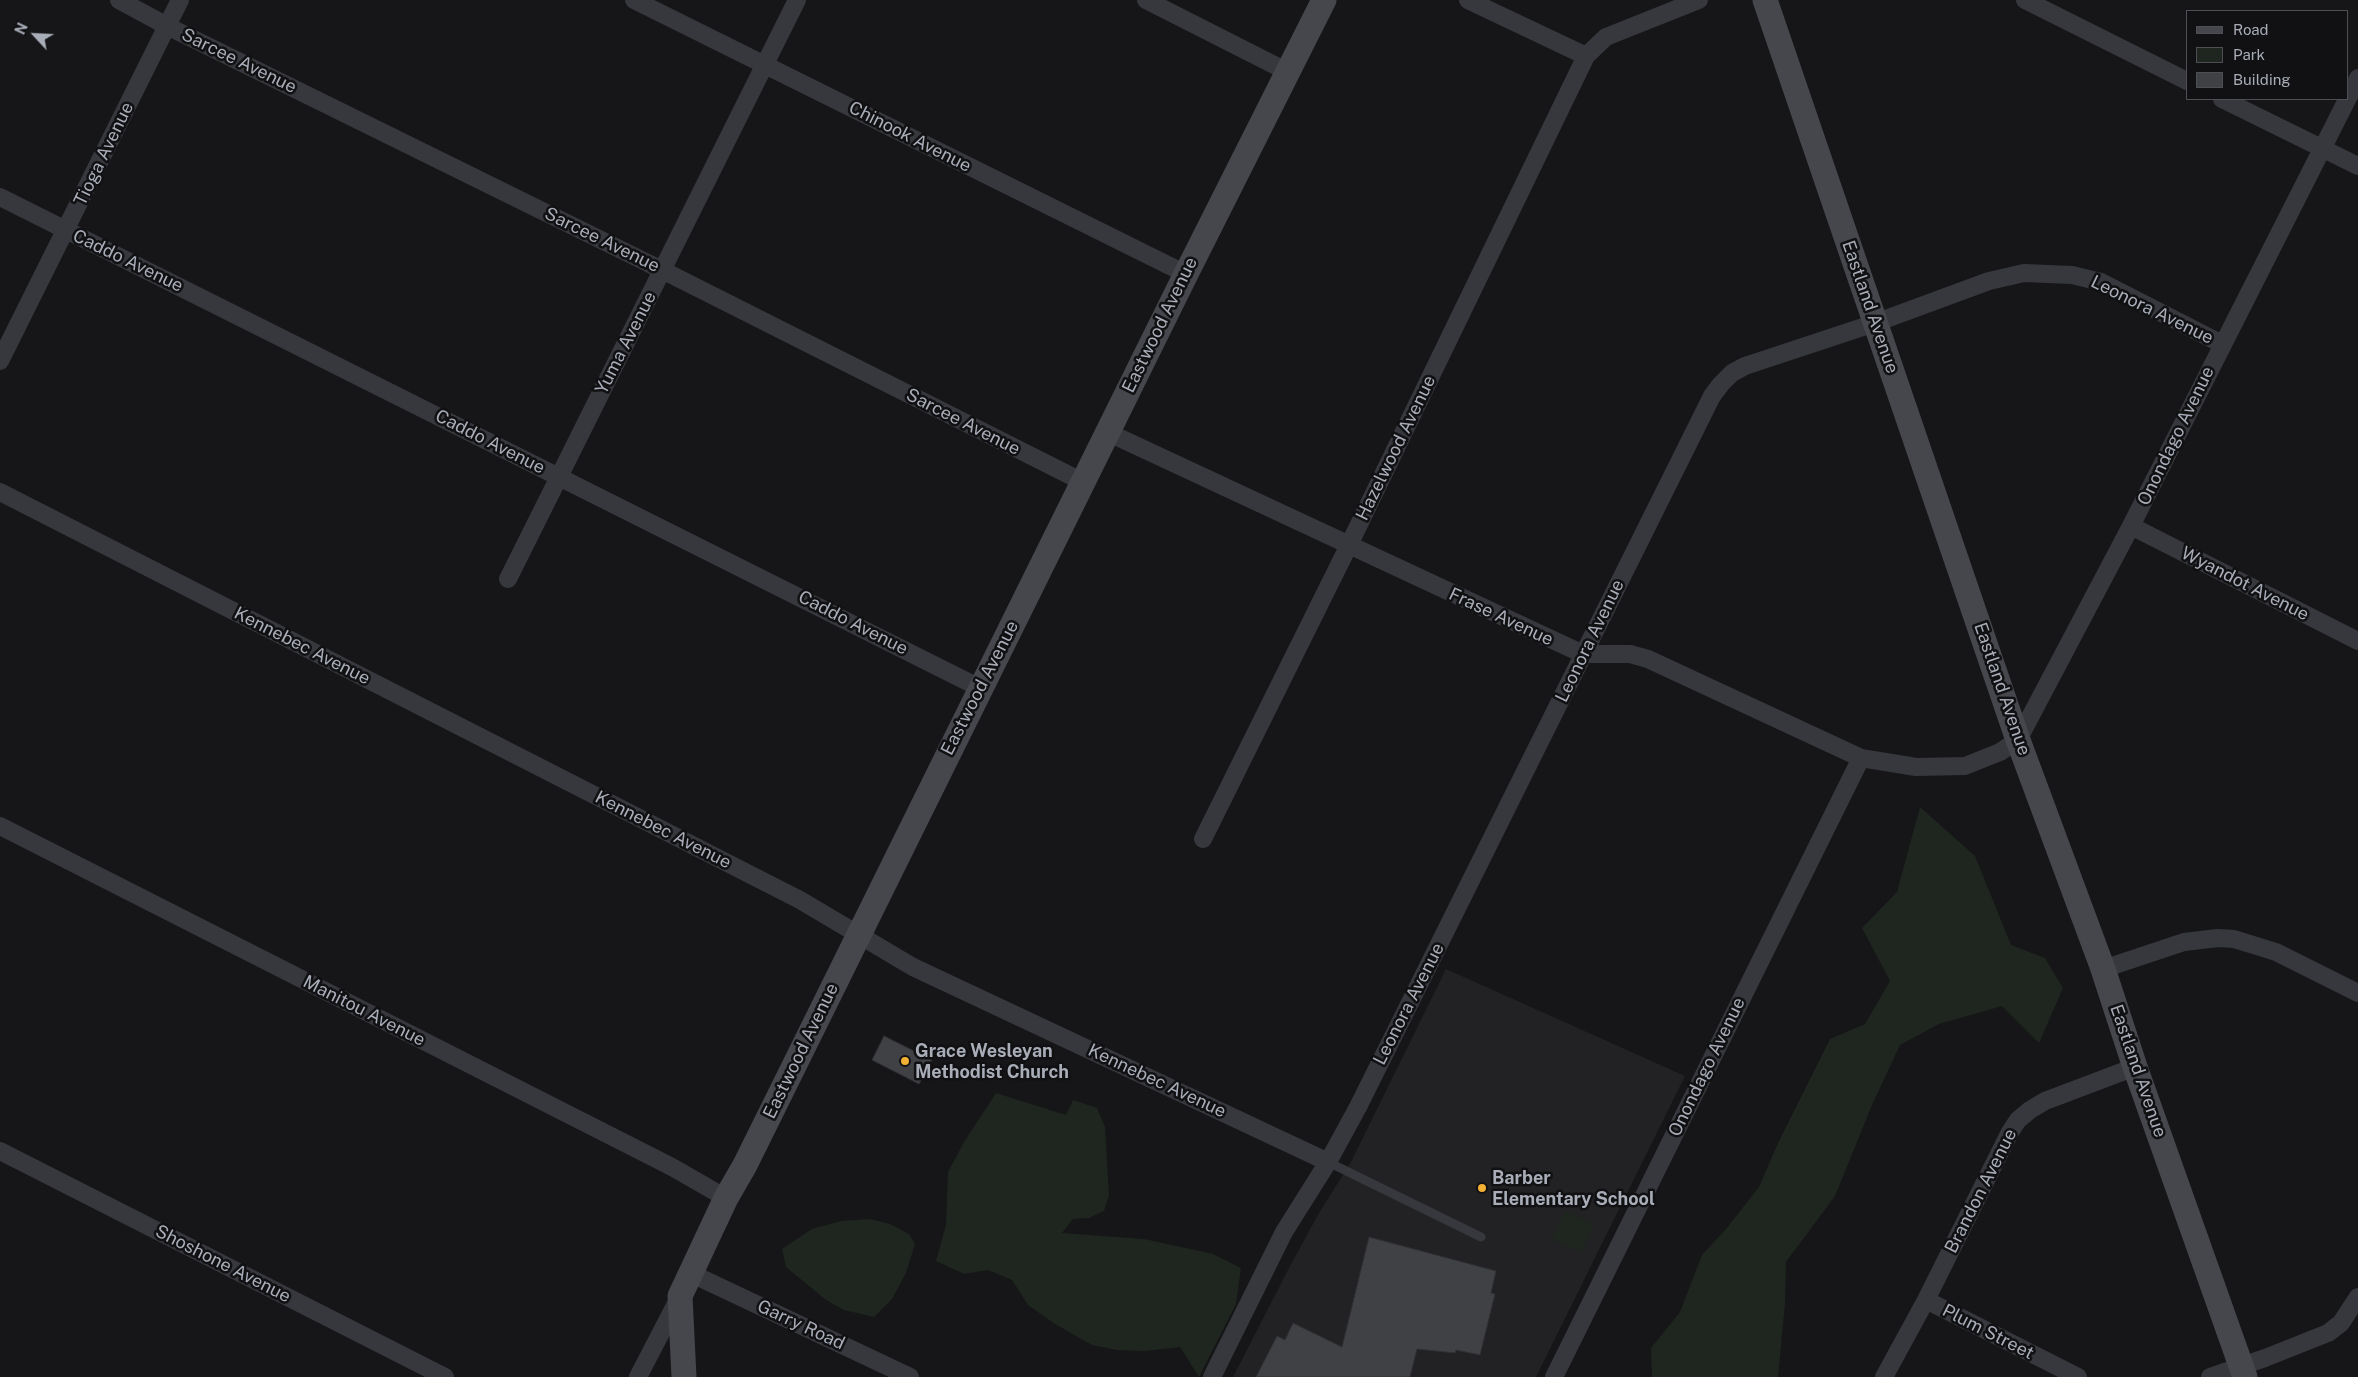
<!DOCTYPE html>
<style>
body{margin:0}
#map{position:relative;width:2358px;height:1377px;overflow:hidden;background:#161618;font-family:"Public Sans",sans-serif}
canvas{display:block}
.legend{position:absolute;left:2186px;top:10px;width:162px;height:90px;box-sizing:border-box;background:#111113;border:1px solid #4d4f55;margin:0;padding:6px 9px;list-style:none;font-size:15px;color:#a8adb8}
.legend li{display:flex;align-items:center;gap:10px;height:25px}
.legend b{width:25px;border:1px solid #4d4f55}
.north{position:absolute;left:10px;top:10px;width:50px;height:50px;-webkit-text-stroke:4px #111113;paint-order:stroke;rotate:295deg;font-size:14px;font-weight:700;line-height:20px;text-align:center;color:#a8adb8}
.north::after{content:'';display:block;margin:auto;width:18px;height:22px;background:#a8adb8;clip-path:polygon(50% 0,100% 100%,50% 72%,0 100%)}
</style>
<div id="map">
<canvas width="2358" height="1377"></canvas>
<ul class="legend">
<li><b style="height:6px;background:#45474d"></b>Road</li>
<li><b style="height:14px;background:#1e261f"></b>Park</li>
<li><b style="height:14px;background:#404145"></b>Building</li>
</ul>
<div class="north">N</div>
</div>
<script>
const ctx = document.querySelector('canvas').getContext('2d');
ctx.lineJoin = 'round';
function fillPath(path, color) { ctx.fillStyle = color; ctx.fill(path, 'evenodd'); }
const poly = rows => new Path2D(rows.map(r => 'M' + r).join(''));
function trace(path, color, width, dash) { ctx.strokeStyle = color; ctx.lineWidth = width; ctx.lineCap = dash ? 'butt' : 'round'; ctx.setLineDash(dash || []); ctx.stroke(path); }
function write(font, color, halo, rows, align = 'center') {
  ctx.font = font + ' "Public Sans",sans-serif'; ctx.lineWidth = 5; ctx.setLineDash([]); ctx.textBaseline = 'middle'; ctx.strokeStyle = halo; ctx.fillStyle = color; for (const [text, x, y, turn = 0] of rows) {
    ctx.save(); ctx.translate(x, y); ctx.rotate((+turn || 0) * Math.PI / 180); ctx.textAlign = isNaN(turn) ? turn : align; if (halo) ctx.strokeText(text, 0, 0); ctx.fillText(text, 0, 0); ctx.restore();
  }
}
fillPath(poly([
 [1446,969,1685,1076,1536,1377,1233,1377,1290,1266,1319,1213,1351,1162]
]), '#222225');
fillPath(poly([
 [1920,807,1975,856,2011,945,2045,958,2063,988,2039,1043,2002,1006,1939,1024,1900,1045,1872,1105,1835,1196,1786,1262,1785,1303,1778,1377,1652,1377,1651,1348,1680,1312,1702,1255,1726,1229,1759,1187,1778,1143,1830,1039,1865,1024,1890,981,1862,928,1897,892],
 [996,1093,1066,1115,1073,1100,1097,1108,1105,1127,1109,1195,1104,1211,1089,1218,1073,1219,1062,1233,1144,1239,1213,1254,1241,1268,1236,1304,1199,1377,1180,1347,1145,1351,1117,1350,1092,1345,1055,1324,1028,1305,1012,1280,988,1270,964,1274,936,1261,946,1225,948,1172,964,1142],
 [1565,1211,1594,1224,1581,1253,1552,1239],
 [870,1219,890,1224,909,1234,915,1244,906,1273,892,1299,874,1317,844,1310,826,1300,786,1267,782,1249,812,1229,841,1221]
]), '#1e261f');
const building = poly([
 [884,1036,932,1060,919,1084,872,1060,884,1036],
 [1369,1237,1496,1271,1491,1293,1495,1294,1480,1355,1456,1350,1455,1353,1417,1349,1410,1377,1256,1377,1277,1336,1285,1340,1293,1323,1342,1347,1369,1237]
]);
fillPath(building, '#404145');
trace(building, '#303034', 1);
trace(poly([
 [1328,1162,1481,1237]
]), '#37383d', 9);
trace(poly([
 [119,0,167,26,662,270,1083,482],
 [634,0,1186,274],
 [1146,0,1288,72],
 [1468,0,1586,56],
 [2025,0,2187,81],
 [2222,99,2358,166],
 [0,197,980,688],
 [0,361,180,0],
 [1107,432,1583,654,1630,654,1648,659,1861,758,1916,767,1965,766,2000,752,2018,740,2131,526,2358,78],
 [0,492,800,900,913,967,1328,1162],
 [2131,526,2358,641],
 [508,579,797,0],
 [0,826,672,1167,726,1198],
 [1203,839,1349,545,1586,56,1606,37,1699,0],
 [2103,969,2184,942,2218,938,2234,939,2276,952,2358,993],
 [0,1151,445,1377],
 [690,1273,910,1377],
 [1926,1300,2078,1377],
 [638,1377,679,1298],
 [1212,1377,1284,1232,1328,1162,1358,1107,1712,396,1721,384,1732,373,1745,366,1875,323,1989,281,2024,273,2072,275,2101,282,2222,344],
 [1554,1377,1861,758],
 [1884,1377,1926,1300,2010,1132,2018,1120,2030,1110,2045,1101,2135,1067],
 [2210,1377,2265,1358,2328,1333,2341,1323,2358,1297]
]), '#37383d', 18);
trace(poly([
 [1765,0,2018,740,2103,969,2135,1067,2245,1377],
 [684,1377,680,1296,726,1198,745,1165,1186,274,1324,0]
]), '#45474d', 25);
for (const [x, y, r, color] of [
 [905,1061,5,"#f2b134"],
 [1482,1188,5,"#f2b134"]
]) { const dot = new Path2D(); dot.arc(x, y, r, 0, 2 * Math.PI); ctx.fillStyle = color; ctx.fill(dot); trace(dot, '#111113', 2); }
write('18px', '#a8adb8', '#111113', [
 ["Sarcee Avenue",239,61,26],
 ["Chinook Avenue",910,137,27],
 ["Tioga Avenue",104,154,-64],
 ["Sarcee Avenue",602,240,26],
 ["Caddo Avenue",128,261,26],
 ["Eastland Avenue",1870,307,71],
 ["Leonora Avenue",2152,310,26],
 ["Eastwood Avenue",1160,325,-64],
 ["Yuma Avenue",626,343,-63],
 ["Sarcee Avenue",963,422,27],
 ["Onondago Avenue",2176,436,-64],
 ["Caddo Avenue",490,442,27],
 ["Hazelwood Avenue",1396,448,-64],
 ["Wyandot Avenue",2245,584,27],
 ["Frase Avenue",1501,617,25],
 ["Caddo Avenue",853,623,27],
 ["Leonora Avenue",1590,641,-64],
 ["Kennebec Avenue",302,646,27],
 ["Eastwood Avenue",980,688,-63],
 ["Eastland Avenue",2002,689,71],
 ["Kennebec Avenue",663,830,27],
 ["Leonora Avenue",1409,1004,-63],
 ["Manitou Avenue",364,1011,27],
 ["Eastwood Avenue",801,1051,-64],
 ["Onondago Avenue",1707,1067,-64],
 ["Eastland Avenue",2138,1071,71],
 ["Kennebec Avenue",1157,1081,25],
 ["Brandon Avenue",1981,1191,-63],
 ["Shoshone Avenue",223,1264,27],
 ["Garry Road",801,1325,25],
 ["Plum Street",1988,1332,27]
]);
write('bold 18px', '#a8adb8', '#111113', [
 ["Grace Wesleyan",915,1051],
 ["Methodist Church",915,1072],
 ["Barber",1492,1178],
 ["Elementary School",1492,1199]
], 'left');
</script>
